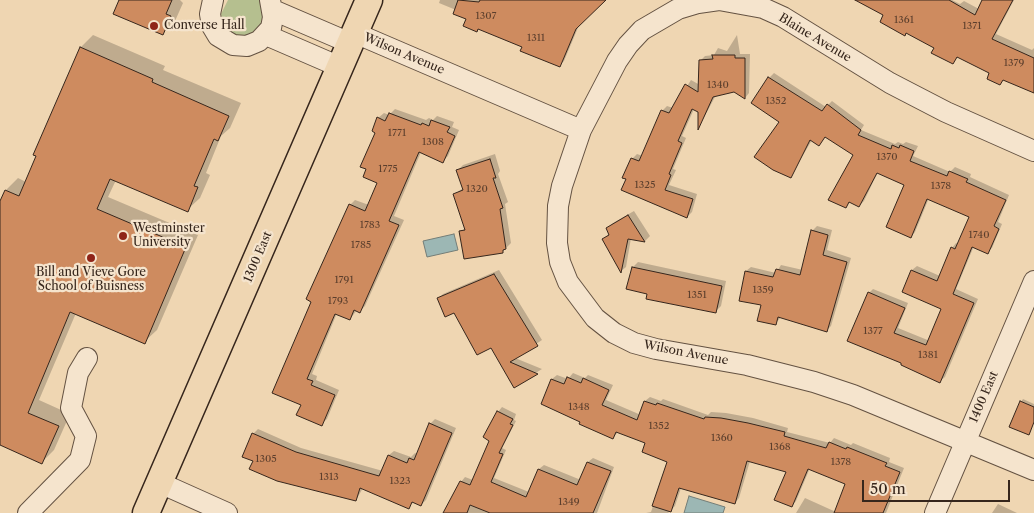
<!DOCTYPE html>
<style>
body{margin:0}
#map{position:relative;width:1034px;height:513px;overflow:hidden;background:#efd6b2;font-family:"Libre Caslon Text",serif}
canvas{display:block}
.scale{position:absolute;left:862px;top:480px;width:148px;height:22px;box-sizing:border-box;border:2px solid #36261c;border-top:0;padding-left:6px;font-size:15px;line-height:18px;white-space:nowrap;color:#36261c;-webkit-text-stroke:4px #f5e4cd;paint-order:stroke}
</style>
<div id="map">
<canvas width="1034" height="513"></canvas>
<div class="scale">50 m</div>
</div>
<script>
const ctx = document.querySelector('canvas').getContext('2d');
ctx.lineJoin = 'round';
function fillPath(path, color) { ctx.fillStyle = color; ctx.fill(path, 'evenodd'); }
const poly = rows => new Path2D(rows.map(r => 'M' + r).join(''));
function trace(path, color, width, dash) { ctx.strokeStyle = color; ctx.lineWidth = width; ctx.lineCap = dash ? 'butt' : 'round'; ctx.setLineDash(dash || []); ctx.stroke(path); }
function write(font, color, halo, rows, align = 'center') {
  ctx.font = font + ' "Libre Caslon Text",serif'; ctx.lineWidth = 4.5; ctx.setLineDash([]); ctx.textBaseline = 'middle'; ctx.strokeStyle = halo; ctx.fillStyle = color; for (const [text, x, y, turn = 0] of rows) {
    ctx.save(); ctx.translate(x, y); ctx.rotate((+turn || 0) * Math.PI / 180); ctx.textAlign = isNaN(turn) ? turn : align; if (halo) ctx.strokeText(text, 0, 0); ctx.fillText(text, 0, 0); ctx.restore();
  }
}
fillPath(poly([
 [228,0,261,0,266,11,261,29,247,36,237,35,230,32,223,23,221,14]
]), '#b5bf8f');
const water = poly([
 [454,234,458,250,427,257,423,241,454,234],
 [689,496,725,507,723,513,684,513,689,496]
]);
fillPath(water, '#9cb7b4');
trace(water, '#737d77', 1);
fillPath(poly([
 [121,0,180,0,183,3,175,21,162,34],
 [440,0,604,0,580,23,564,61,559,66,523,46,479,28,477,31,468,19,456,10,439,3],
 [858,0,952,0,960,4,964,1,979,9,984,0,1014,0,996,34,1032,50,1034,48,1034,92,1004,79,1000,83,990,73,959,56,953,63,935,48,907,32,885,15],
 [93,35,165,66,163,70,241,103,230,128,221,136,206,173,210,175,200,198,187,210,116,180,108,197,198,235,157,330,144,342,76,313,39,400,70,414,54,450,42,462,0,444,0,205,6,190,18,178,26,182,81,47],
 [737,35,740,54,750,54,749,93,745,98,735,91,716,95,699,127,700,112,694,109,682,136,686,138,673,169,676,170,669,185,697,194,692,212,687,217,627,178,632,159,637,154,643,156,662,111,667,106,673,108,691,80,700,85,700,61,705,56,714,55,718,48,727,51],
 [774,73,826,107,832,101,864,125,861,130,895,144,898,142,903,144,906,142,918,146,913,156,950,172,955,167,971,174,970,177,1009,195,998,222,1002,224,992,248,987,252,974,246,956,289,978,299,945,377,940,381,902,364,869,293,873,289,908,303,898,328,930,341,943,308,912,270,917,266,940,276,952,248,956,243,959,244,971,216,929,198,915,232,911,237,906,184,878,172,864,201,859,206,851,201,846,207,855,154,826,136,819,144,812,140,790,177,781,121,769,78],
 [395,109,426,120,429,118,433,120,437,116,454,122,452,127,459,130,448,156,443,161,421,152,394,216,404,220,365,306,360,311,357,310,350,319,337,313,312,374,317,376,316,380,339,390,327,419,321,424,302,404,313,301,350,205,355,200,369,205,379,182,377,132,378,118,384,113,389,115],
 [495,154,500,171,498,174,508,202,505,204,511,243,502,252,461,232,466,227,455,194,463,188,458,170,463,165],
 [634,211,650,236,645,241,631,238,626,267,621,271,603,239,610,233,607,228,613,223],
 [817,226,832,230,827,250,851,258,831,326,826,331,781,317,775,324,746,271,751,267,776,273,781,265,803,270,812,231],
 [638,262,726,281,721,306,715,312,633,267],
 [499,270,542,340,515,358,542,369,515,386,491,346,439,298,443,294],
 [573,373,585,378,588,375,613,385,606,400,641,415,645,401,650,397,661,401,663,399,708,415,711,412,726,413,753,418,788,428,787,432,830,443,834,438,851,445,853,443,890,458,889,462,904,468,886,513,796,513,805,498,836,512,847,484,810,468,796,501,792,506,788,471,750,461,739,498,735,503,681,488,675,506,668,513,646,513,651,512,668,461,647,442,618,432,613,438,542,403,552,379,557,375,568,379],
 [1023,399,1034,404,1034,423,1028,433,1021,402],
 [502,407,516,414,514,420,516,421,502,448,506,450,494,478,529,492,539,469,544,465,581,480,588,462,593,458,614,467,597,513,444,513,461,482,465,477,473,480,490,440,498,412],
 [435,419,456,428,426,500,421,505,414,502,408,507,363,488,356,500,254,460,253,434,258,429,301,448,383,471,389,455,394,451,411,457,415,453,417,454,430,424],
 [998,504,1017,513,992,513]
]), '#0003');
const building = poly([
 [119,0,172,0,166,14,171,16,163,35,113,14,119,0],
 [458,0,479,2,480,0,606,0,576,29,560,67,520,51,522,47,478,29,477,32,463,26,466,19,453,14,458,0],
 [855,0,949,0,975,15,982,0,1013,0,992,39,1034,58,1034,93,1003,80,1000,85,987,79,989,73,957,57,953,64,931,53,934,48,906,33,905,36,880,22,883,15,855,0],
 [80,47,153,79,152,82,229,116,218,141,214,139,194,186,198,187,188,212,110,179,97,209,186,247,145,344,70,312,28,413,59,426,42,464,0,445,0,201,5,190,19,196,36,156,33,155,80,47],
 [712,55,735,55,735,58,745,58,745,99,734,92,713,97,698,130,698,112,692,109,678,141,682,143,669,174,671,175,665,190,693,199,687,218,621,190,626,179,622,178,631,158,639,161,661,110,669,113,685,84,698,92,699,60,713,59,712,55],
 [768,77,822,111,827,104,861,130,858,135,891,149,892,145,899,148,900,145,914,151,910,161,947,176,949,171,968,179,966,182,1006,200,994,226,999,229,988,254,972,247,953,294,974,303,940,383,901,365,901,363,847,341,868,292,905,308,894,333,926,345,941,309,902,292,911,270,937,281,951,247,955,249,969,217,927,199,911,238,886,227,904,185,877,173,859,207,849,202,846,208,828,200,853,155,825,137,819,146,810,140,791,178,773,170,754,157,779,122,751,103,768,77],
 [389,113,421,125,422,123,429,126,431,120,450,127,447,132,455,136,443,163,419,152,389,221,399,225,360,313,354,310,350,320,335,314,307,379,313,381,311,385,335,395,322,426,296,415,301,405,272,393,311,302,306,299,349,204,365,211,377,183,363,177,366,169,360,167,375,133,372,131,377,117,385,121,389,113],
 [490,159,496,178,493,178,503,208,500,209,506,249,503,250,503,253,464,259,459,231,465,230,453,194,463,190,456,170,490,159],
 [628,215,645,242,628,239,621,273,602,239,609,235,606,228,628,215],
 [811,230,828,235,823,255,847,262,827,332,778,317,776,325,757,321,761,305,739,301,745,271,773,277,776,269,800,275,811,230],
 [632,267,722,286,716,313,646,299,647,294,626,289,632,267],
 [494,274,538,346,510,362,538,374,514,388,491,348,477,355,454,313,445,317,437,298,494,274],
 [567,377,581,383,583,378,609,390,602,405,637,420,644,401,656,405,657,403,704,419,705,417,721,418,748,423,785,432,784,436,826,448,829,442,846,449,847,447,887,463,885,466,900,472,883,513,834,513,845,484,808,469,792,507,774,500,786,472,747,461,735,504,679,488,671,512,652,506,667,462,642,452,645,443,616,432,613,439,579,424,580,422,541,404,551,379,564,384,567,377],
 [1020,401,1034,407,1034,422,1029,435,1009,427,1020,401],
 [497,411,513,419,510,424,513,425,499,453,503,454,491,482,526,497,538,469,577,485,587,462,611,471,593,513,490,513,470,505,467,513,443,513,460,481,470,485,489,441,483,437,497,411],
 [429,423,452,433,421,506,412,502,409,509,360,488,356,501,277,481,249,469,253,461,242,457,252,433,296,452,379,476,388,455,407,463,409,458,414,460,429,423]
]);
fillPath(building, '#ce8b5f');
trace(building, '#36261c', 1);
const minor = poly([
 [213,0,210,14,212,26,218,36,233,45,247,46,259,41,271,28,273,17,270,0],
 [273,10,350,43],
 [355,33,581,130,562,186,558,206,557,243,560,262,568,282,595,318,614,333,634,343,656,349,747,365,814,382,853,395,1034,470],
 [266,35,340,67],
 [581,130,617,61,628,45,642,30,678,9,698,3,719,0,763,8,783,17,890,83,946,112,1034,151],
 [160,483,227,513],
 [28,513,80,460,86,436,71,408,78,373,87,358],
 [935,513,1034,281]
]);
const major = poly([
 [146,513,369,0]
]);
trace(minor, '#645242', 22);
trace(major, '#36261c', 29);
trace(minor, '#f5e4cd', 20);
trace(major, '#efd6b2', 26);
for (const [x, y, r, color] of [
 [154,26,5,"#8f2418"],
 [123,236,5,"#8f2418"],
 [91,258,5,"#8f2418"]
]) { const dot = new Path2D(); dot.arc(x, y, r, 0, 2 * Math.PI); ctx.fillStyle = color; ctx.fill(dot); trace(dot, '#f5e4cd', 2); }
write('10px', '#5c3f2d', null, [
 ["1307",486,16],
 ["1361",904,20],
 ["1371",972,26],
 ["1311",536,38],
 ["1379",1014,63],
 ["1340",718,85],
 ["1352",776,101],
 ["1771",397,133],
 ["1308",433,142],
 ["1370",887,157],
 ["1775",388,169],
 ["1325",645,185],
 ["1378",941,186],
 ["1320",477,189],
 ["1783",370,225],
 ["1740",979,235],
 ["1785",361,245],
 ["1791",344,280],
 ["1359",763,290],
 ["1351",697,295],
 ["1793",338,301],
 ["1377",873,331],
 ["1381",928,355],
 ["1348",579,407],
 ["1352",659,426],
 ["1360",722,438],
 ["1368",780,447],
 ["1305",266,459],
 ["1378",841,462],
 ["1313",329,477],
 ["1323",400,481],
 ["1349",569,502]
]);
write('12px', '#36261c', '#f5e4cd', [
 ["Converse Hall",164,26],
 ["Westminster",133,229],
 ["University",133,243],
 ["Bill and Vieve Gore",91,273,"center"],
 ["School of Buisness",91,287,"center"]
], 'left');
write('12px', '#36261c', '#f5e4cd', [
 ["Blaine Avenue",815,38,31],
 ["Wilson Avenue",404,54,23],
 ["1300 East",258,257,-67],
 ["Wilson Avenue",686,353,11],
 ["1400 East",984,397,-67]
]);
</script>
